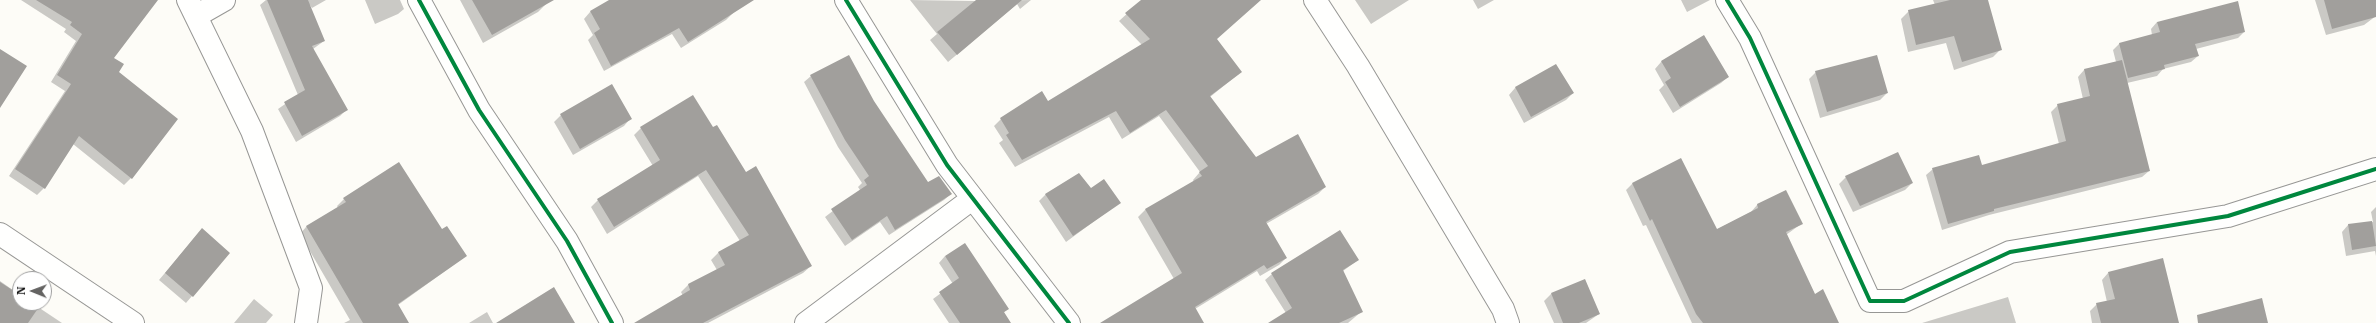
<!DOCTYPE html>
<style>
body{margin:0}
#map{position:relative;width:2376px;height:323px;overflow:hidden;background:#fdfcf7;font-family:"IBM Plex Serif",serif}
canvas{display:block}
.north{position:absolute;left:12px;top:271px;width:40px;height:40px;box-sizing:border-box;background:#fff;border:1px solid #a0a0a0;border-radius:50%;rotate:271deg;font-size:11px;font-weight:700;line-height:16px;text-align:center;color:#111}
.north::after{content:'';display:block;margin:auto;width:14px;height:18px;background:#646362;clip-path:polygon(50% 0,100% 100%,50% 72%,0 100%)}
</style>
<div id="map">
<canvas width="2376" height="323"></canvas>
<div class="north">N</div>
</div>
<script>
const ctx = document.querySelector('canvas').getContext('2d');
ctx.lineJoin = 'round';
function fillPath(path, color) { ctx.fillStyle = color; ctx.fill(path, 'evenodd'); }
const poly = rows => new Path2D(rows.map(r => 'M' + r).join(''));
function trace(path, color, width, dash) { ctx.strokeStyle = color; ctx.lineWidth = width; ctx.lineCap = dash ? 'butt' : 'round'; ctx.setLineDash(dash || []); ctx.stroke(path); }
fillPath(poly([
 [21,0,138,0,113,58,118,72,131,178,124,185,73,144,44,188,37,195,9,176,65,91,51,82,76,41,64,32,66,29],
 [266,0,326,0,312,8,307,1,324,41,313,49,347,109,340,116,296,142,278,109,298,95,260,5],
 [365,0,400,0,404,9,398,14,375,24],
 [460,0,545,0,547,3,538,12,483,43],
 [611,0,725,0,733,13,726,20,681,48,672,34,604,71,588,40,593,35,584,19,590,12],
 [910,0,976,1,1031,0,1020,9,1017,4,948,62,930,40,937,34],
 [1142,0,1255,0,1216,39,1241,72,1210,97,1255,158,1325,187,1318,194,1266,224,1286,258,1279,265,1260,276,1257,271,1195,309,1203,323,1116,323,1174,279,1138,217,1145,210,1194,182,1193,180,1200,172,1159,116,1122,139,1109,117,1015,167,999,143,1003,140,994,126,1001,119,1048,102,1142,45,1119,21],
 [1355,0,1409,0,1371,24],
 [1473,0,1494,0,1478,9],
 [1681,0,1710,0,1687,12],
 [1933,0,1987,0,2001,49,1993,57,1954,70,1946,43,1908,52,1901,19,1909,11,1935,5],
 [2315,0,2376,0,2376,16,2364,25,2326,35],
 [2157,22,2244,32,2238,38,2196,49,2198,56,2191,62,2163,69,2157,76,2127,83,2149,171,2142,177,1989,215,1942,230,1926,175,1933,169,1981,167,2059,144,2051,112,2058,105,2083,99,2078,77,2084,70,2116,62,2113,50,2119,44,2152,35,2151,29],
 [1704,36,1728,77,1721,83,1673,113,1659,90,1664,85,1655,69,1661,62],
 [1556,66,1573,93,1566,100,1524,123,1509,95,1515,88],
 [1816,72,1887,93,1880,100,1820,118,1809,79],
 [811,76,873,102,928,183,951,194,944,200,889,235,880,222,845,246,825,217,860,190,858,187,862,183,838,147,804,82],
 [561,115,630,119,624,126,573,155,554,122],
 [641,128,713,128,811,266,803,273,708,323,645,323,683,296,681,292,688,285,717,270,711,260,718,253,740,241,698,176,607,234,591,207,598,200,653,166,634,135],
 [1681,159,1716,230,1751,212,1757,205,1785,191,1801,224,1786,235,1815,295,1832,323,1692,323,1646,225,1643,226,1626,190,1632,184],
 [1846,177,1912,183,1905,190,1853,212,1839,184],
 [1090,190,1119,203,1066,242,1039,201,1046,194],
 [344,199,441,231,466,256,398,305,408,323,344,323,350,320,300,234,306,227,338,208,337,206],
 [2376,207,2376,256,2375,251,2346,256,2342,232,2348,225,2373,222,2371,212],
 [1334,235,1358,260,1343,271,1361,312,1348,323,1270,323,1286,313,1265,280,1272,274],
 [196,236,192,296,186,303,159,280],
 [945,256,1008,309,1003,313,1010,323,949,323,933,299,953,284,939,263],
 [2108,273,2178,323,2092,323,2090,311,2097,304,2107,302,2102,280],
 [1585,280,1599,314,1586,323,1554,323,1544,301,1551,294],
 [0,281,20,295,20,303,32,303,62,323,0,323],
 [2008,297,2016,323,1922,323],
 [254,299,273,315,266,323,234,323],
 [487,312,493,323,469,323]
]), '#0003');
fillPath(poly([
 [36,0,158,0,114,58,124,64,119,72,178,119,132,179,79,136,45,189,15,169,71,84,57,75,82,34,70,25,72,22],
 [267,0,308,0,325,41,312,46,348,110,302,136,284,102,305,90],
 [472,0,554,0,492,35],
 [609,0,754,0,688,42,679,28,611,66,594,33,600,29,590,11],
 [976,0,1022,0,957,55,937,32],
 [1141,0,1261,0,1217,39,1242,72,1210,96,1256,157,1298,134,1326,187,1266,222,1287,258,1267,269,1264,265,1195,307,1204,323,1100,323,1182,273,1145,209,1202,176,1199,172,1208,166,1166,110,1130,133,1116,111,1022,160,1006,135,1009,133,1000,118,1042,91,1048,101,1150,39,1125,13],
 [1950,0,1988,0,2002,50,1962,62,1954,36,1916,45,1908,10],
 [2324,0,2376,0,2376,17,2332,29],
 [2238,1,2245,32,2195,44,2199,56,2164,65,2165,69,2128,78,2119,43,2160,32,2157,22],
 [1704,35,1729,77,1680,107,1665,82,1671,78,1661,61],
 [0,49,27,66,0,108],
 [849,55,874,101,928,182,939,176,952,194,895,230,887,216,852,240,831,209,867,185,864,180,869,176,845,140,810,75],
 [1877,55,1888,93,1827,112,1815,71],
 [2122,60,2150,171,1994,209,1994,211,1948,224,1932,168,1979,155,1982,165,2066,141,2057,104,2090,96,2084,69],
 [1556,64,1574,93,1531,117,1515,87],
 [612,84,632,119,580,149,560,114],
 [693,95,713,127,717,125,746,172,756,166,812,266,703,323,634,323,690,290,688,284,725,265,718,252,749,235,706,170,614,227,597,199,660,160,640,127],
 [1898,152,1913,183,1860,206,1845,176],
 [1681,158,1717,229,1758,208,1757,204,1786,190,1803,224,1786,232,1815,294,1823,289,1839,323,1703,323,1696,314,1652,219,1650,221,1632,183],
 [399,162,442,229,447,226,467,256,398,304,409,323,363,323,306,226,346,202,343,198],
 [1079,173,1091,188,1104,179,1121,203,1073,236,1045,194],
 [2372,221,2376,246,2352,250,2348,224],
 [202,228,230,253,193,297,165,273],
 [1340,230,1359,260,1343,270,1363,312,1339,323,1268,323,1292,308,1271,273],
 [965,243,1009,309,1004,312,1011,323,960,323,939,292,959,278,945,256],
 [2163,258,2179,323,2101,323,2096,303,2115,299,2108,272],
 [1585,279,1600,314,1579,323,1563,323,1551,293],
 [0,282,20,295,20,303,33,303,39,307,28,323,0,323],
 [554,287,575,323,496,323],
 [2262,298,2268,323,2198,323,2197,315]
]), '#a19f9c');
const minor = poly([
 [188,0,252,131,311,288,306,323],
 [419,0,479,110,567,241,612,323],
 [846,0,947,165,1069,323],
 [1315,0,1358,66,1503,309,1508,323],
 [1727,0,1750,38,1870,301,1904,301,2010,252,2228,216,2376,169],
 [196,16,224,0],
 [0,234,133,323],
 [806,323,972,199]
]);
trace(minor, '#979795', 24);
trace(minor, '#fffffe', 22);
trace(poly([
 [419,0,479,110,567,241,612,323],
 [846,0,947,165,1069,323],
 [1727,0,1750,38,1870,301,1904,301,2010,252,2228,216,2376,169]
]), '#00873e', 4);
</script>
